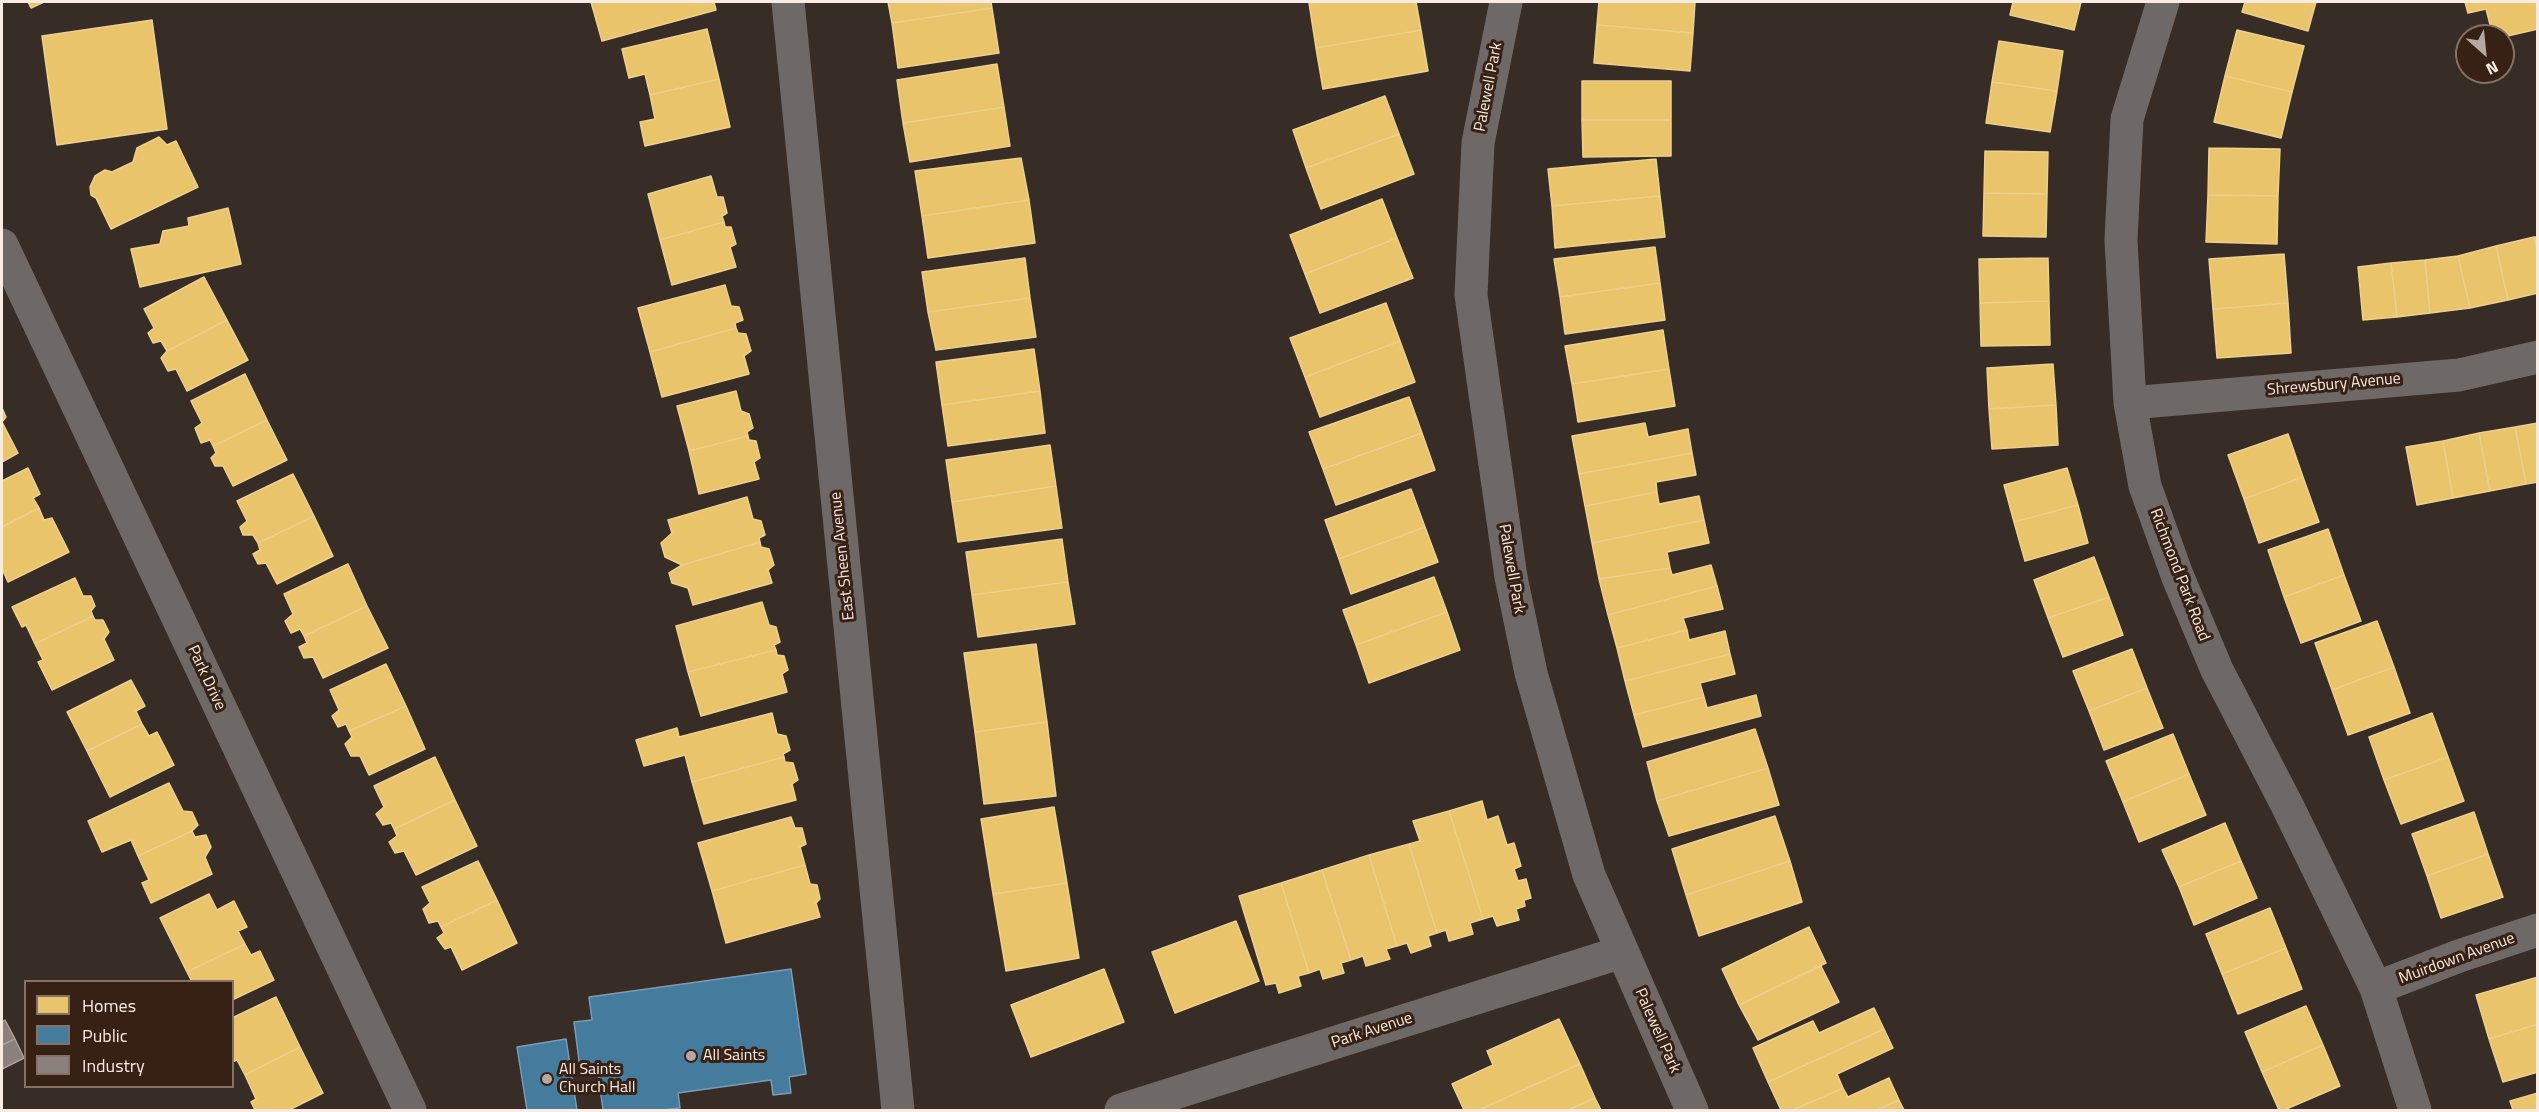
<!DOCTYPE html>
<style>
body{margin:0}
#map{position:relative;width:2539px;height:1112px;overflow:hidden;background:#382d26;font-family:"Titillium Web",sans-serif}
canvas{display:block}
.frame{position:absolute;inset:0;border:3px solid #faebe3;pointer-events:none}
.legend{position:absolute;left:24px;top:980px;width:210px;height:108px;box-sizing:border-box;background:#362114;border:2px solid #847267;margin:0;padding:8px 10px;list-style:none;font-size:18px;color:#faebe3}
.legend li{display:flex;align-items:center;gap:12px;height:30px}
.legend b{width:30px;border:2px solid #847267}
.north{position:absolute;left:2455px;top:24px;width:60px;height:60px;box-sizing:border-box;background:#362114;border:2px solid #847267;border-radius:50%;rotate:153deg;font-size:16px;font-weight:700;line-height:24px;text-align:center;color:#faebe3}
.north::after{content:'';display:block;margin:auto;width:21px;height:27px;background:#b6a8a1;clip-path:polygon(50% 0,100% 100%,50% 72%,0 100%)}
</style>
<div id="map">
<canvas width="2539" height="1112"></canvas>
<div class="frame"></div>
<ul class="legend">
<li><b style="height:16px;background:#e9c46a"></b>Homes</li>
<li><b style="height:16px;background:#457b9d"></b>Public</li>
<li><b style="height:16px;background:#8a817c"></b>Industry</li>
</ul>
<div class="north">N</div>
</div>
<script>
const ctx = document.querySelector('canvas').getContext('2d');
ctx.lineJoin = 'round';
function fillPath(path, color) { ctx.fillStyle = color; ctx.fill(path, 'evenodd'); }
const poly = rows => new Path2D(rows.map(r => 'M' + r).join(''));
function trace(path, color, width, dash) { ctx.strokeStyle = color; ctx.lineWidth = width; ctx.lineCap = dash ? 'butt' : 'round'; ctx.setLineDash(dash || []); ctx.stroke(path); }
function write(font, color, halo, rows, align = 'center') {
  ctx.font = font + ' "Titillium Web",sans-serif'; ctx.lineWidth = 6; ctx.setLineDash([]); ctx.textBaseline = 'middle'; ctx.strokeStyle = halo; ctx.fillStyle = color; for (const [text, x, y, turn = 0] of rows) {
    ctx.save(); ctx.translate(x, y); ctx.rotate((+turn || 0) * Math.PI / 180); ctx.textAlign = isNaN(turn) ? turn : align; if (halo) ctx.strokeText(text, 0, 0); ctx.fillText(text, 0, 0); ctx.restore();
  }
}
const homes = poly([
 [28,2,44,2,31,8,28,2],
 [591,2,714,2,716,10,602,41,591,2],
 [888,2,991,2,992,8,892,23,888,2],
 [1317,2,1416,2,1421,30,1316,48,1309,3,1317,2],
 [1599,2,1695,2,1693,33,1597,25,1599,2],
 [2013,2,2081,2,2074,30,2010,15,2013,2],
 [2245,2,2316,2,2308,31,2242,12,2245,2],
 [2465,2,2538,2,2538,29,2503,37,2493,36,2486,9,2468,13,2465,2],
 [992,8,999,53,898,68,892,23,992,8],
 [152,20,167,129,57,145,42,36,152,20],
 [1597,25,1693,33,1690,71,1594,63,1597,25],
 [707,29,719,79,650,95,645,74,629,78,622,49,707,29],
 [1421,30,1428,71,1323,89,1316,48,1421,30],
 [2237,30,2304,46,2292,92,2225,76,2237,30],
 [1999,41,2063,51,2057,91,1992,82,1999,41],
 [997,64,1004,107,903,123,897,80,997,64],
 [2225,76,2292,92,2281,138,2214,122,2225,76],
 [719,79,730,127,645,146,640,122,655,119,650,95,719,79],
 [1582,81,1671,81,1671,120,1582,120,1582,81],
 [1992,82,2057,91,2050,132,1986,123,1992,82],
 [1385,96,1399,134,1306,168,1293,130,1385,96],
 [1004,107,1010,146,910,162,903,123,1004,107],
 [1582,120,1671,120,1671,156,1583,157,1582,120],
 [1399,134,1414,174,1321,209,1306,168,1399,134],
 [159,137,167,145,176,141,198,187,111,229,96,198,91,195,90,187,95,176,105,170,112,172,133,162,137,148,159,137],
 [2209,148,2280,149,2278,196,2208,195,2209,148],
 [1985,151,2048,152,2047,194,1984,193,1985,151],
 [1021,158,1029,200,922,216,915,171,1021,158],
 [1656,159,1660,196,1552,206,1548,169,1656,159],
 [711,176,717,197,723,197,727,213,722,216,724,222,660,240,648,194,711,176],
 [1984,193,2047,194,2046,237,1983,236,1984,193],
 [2208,195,2278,196,2277,244,2206,242,2208,195],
 [1660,196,1665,237,1555,248,1552,206,1660,196],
 [1382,199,1397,238,1305,274,1290,235,1382,199],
 [1029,200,1035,243,928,258,922,216,1029,200],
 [228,208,241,264,140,287,131,249,160,244,163,231,189,226,188,218,228,208],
 [724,222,725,227,731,227,736,244,730,247,736,267,672,285,660,240,724,222],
 [2534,237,2538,255,2538,293,2508,300,2496,246,2534,237],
 [2534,237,2538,237,2538,255,2534,237],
 [1397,238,1413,278,1320,313,1305,274,1397,238],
 [2496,246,2508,300,2470,308,2458,256,2496,246],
 [1655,247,1660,283,1560,297,1554,259,1655,247],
 [2284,254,2288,303,2213,309,2209,259,2284,254],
 [2458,256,2470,308,2430,313,2425,260,2458,256],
 [1025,258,1030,298,928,312,922,272,1025,258],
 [2048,258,2049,301,1980,303,1979,259,2048,258],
 [2425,260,2430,313,2397,317,2391,263,2425,260],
 [2391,263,2397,317,2363,320,2358,267,2391,263],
 [204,277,227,320,167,351,161,341,153,343,148,333,154,328,144,309,204,277],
 [1660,283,1665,320,1565,334,1560,297,1660,283],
 [725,285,731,306,739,307,743,320,735,323,736,328,650,352,638,308,725,285],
 [1030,298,1036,337,936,350,928,312,1030,298],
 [2049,301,2050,345,1981,346,1980,303,2049,301],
 [1386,303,1400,341,1305,377,1290,338,1386,303],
 [2288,303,2291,353,2217,358,2213,309,2288,303],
 [227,320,248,360,187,391,176,369,168,371,161,358,167,351,227,320],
 [736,328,738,333,746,334,751,351,744,356,749,374,662,397,650,352,736,328],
 [1663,330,1669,369,1572,384,1565,346,1663,330],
 [1400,341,1415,382,1320,417,1305,377,1400,341],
 [1034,349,1040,391,942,405,936,362,1034,349],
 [2053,364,2056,405,1989,409,1987,368,2053,364],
 [1669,369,1675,406,1578,422,1572,384,1669,369],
 [245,374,267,420,213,446,210,440,201,443,195,428,202,423,191,401,245,374],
 [736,391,741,411,749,414,753,428,747,432,748,436,689,451,677,406,736,391],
 [1040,391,1045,433,948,446,942,405,1040,391],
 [1409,397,1422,433,1323,469,1309,432,1409,397],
 [2056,405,2058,445,1992,449,1989,409,2056,405],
 [2,408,6,417,2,422,18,453,2,462,2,408],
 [267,420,287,460,233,486,223,466,215,466,211,458,216,453,213,446,267,420],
 [1645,423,1648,437,1688,429,1692,453,1579,474,1572,436,1645,423],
 [2538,423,2538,482,2526,484,2515,427,2538,423],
 [2515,427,2526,484,2490,491,2479,433,2515,427],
 [1422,433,1435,470,1336,505,1323,469,1422,433],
 [2479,433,2490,491,2453,498,2443,441,2479,433],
 [2288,434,2303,477,2244,499,2228,455,2288,434],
 [748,436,749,440,756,441,760,458,754,462,759,479,699,494,689,451,748,436],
 [2443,441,2453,498,2417,505,2406,447,2443,441],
 [1050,445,1056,486,952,502,946,460,1050,445],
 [1692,453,1696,475,1656,482,1657,492,1585,506,1579,474,1692,453],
 [28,468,40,494,33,498,39,508,2,527,2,481,28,468],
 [2067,468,2078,505,2014,522,2004,485,2067,468],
 [293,474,314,516,258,543,253,535,243,535,240,527,247,521,237,501,293,474],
 [2303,477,2319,522,2259,543,2244,499,2303,477],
 [1056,486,1062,528,958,542,952,502,1056,486],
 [1411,489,1425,527,1339,559,1325,520,1411,489],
 [1657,492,1659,504,1699,496,1704,520,1592,543,1585,506,1657,492],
 [747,497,753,519,761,521,765,535,759,538,760,542,682,565,665,557,661,543,672,533,668,520,747,497],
 [2078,505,2088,543,2025,561,2014,522,2078,505],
 [39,508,44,520,52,518,69,552,8,582,2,569,2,527,39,508],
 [314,516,333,556,277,584,266,563,258,564,253,554,260,550,258,543,314,516],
 [1704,520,1709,543,1667,552,1670,568,1599,579,1592,543,1704,520],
 [1425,527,1438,562,1351,594,1339,559,1425,527],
 [2328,529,2344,575,2284,597,2268,550,2328,529],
 [1062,539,1068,582,972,595,966,552,1062,539],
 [760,542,761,547,769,549,774,565,768,570,772,583,693,605,688,588,672,583,669,573,682,565,760,542],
 [2094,557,2109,597,2048,618,2034,580,2094,557],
 [348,564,367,606,304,636,300,629,291,633,285,621,293,614,284,594,348,564],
 [1711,565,1717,586,1608,615,1599,579,1670,568,1672,575,1711,565],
 [2344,575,2361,621,2301,643,2284,597,2344,575],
 [1434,577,1447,612,1356,645,1343,610,1434,577],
 [75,578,83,596,91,596,95,606,91,611,93,616,35,644,26,625,22,627,12,607,75,578],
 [1068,582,1075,624,978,637,972,595,1068,582],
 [1717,586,1723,609,1683,618,1687,630,1617,648,1608,615,1717,586],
 [2109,597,2123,635,2063,657,2048,618,2109,597],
 [762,602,769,625,776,627,780,642,774,645,776,650,688,672,676,626,762,602],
 [367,606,388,648,323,678,313,657,304,658,299,647,307,643,304,636,367,606],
 [1447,612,1460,650,1369,683,1356,645,1447,612],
 [93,616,95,620,103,620,109,632,104,639,114,660,52,690,38,662,43,660,35,644,93,616],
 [2377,621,2394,667,2332,690,2315,643,2377,621],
 [1687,630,1689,640,1725,631,1730,654,1625,681,1617,648,1687,630],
 [1036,644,1047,722,975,732,964,653,1036,644],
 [2132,649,2147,688,2089,711,2073,671,2132,649],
 [776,650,777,655,784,656,788,670,782,674,787,692,701,716,688,672,776,650],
 [1730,654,1735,674,1700,683,1704,697,1634,715,1625,681,1730,654],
 [386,664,406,706,349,731,346,724,338,727,332,716,339,710,330,690,386,664],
 [2394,667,2410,713,2348,735,2332,690,2394,667],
 [131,680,145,706,136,711,142,724,87,751,67,712,131,680],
 [2147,688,2163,728,2104,750,2089,711,2147,688],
 [1756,695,1761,716,1643,747,1634,715,1704,697,1707,708,1756,695],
 [406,706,425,749,369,775,360,756,351,756,345,744,352,737,349,731,406,706],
 [772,713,777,734,786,736,790,750,783,754,784,757,692,782,685,755,644,766,636,740,677,728,679,737,772,713],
 [2432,713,2448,757,2384,780,2369,737,2432,713],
 [1047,722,1056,796,984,804,975,732,1047,722],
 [142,724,149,736,157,732,174,765,110,797,87,751,142,724],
 [1755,729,1768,768,1657,801,1647,762,1755,729],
 [2173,734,2189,774,2123,802,2106,761,2173,734],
 [435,757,455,800,394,829,391,823,383,825,376,814,384,807,374,786,435,757],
 [784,757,785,762,793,763,798,780,792,784,796,800,704,824,692,782,784,757],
 [2448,757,2464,801,2401,824,2384,780,2448,757],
 [1768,768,1779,805,1669,836,1657,801,1768,768],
 [2189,774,2206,815,2139,842,2123,802,2189,774],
 [169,783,183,811,192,812,198,825,192,831,138,856,131,840,102,852,88,821,169,783],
 [455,800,477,846,416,875,404,851,395,853,389,842,397,836,394,829,455,800],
 [1482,801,1487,820,1498,816,1507,845,1514,843,1521,866,1514,869,1518,881,1526,879,1531,898,1524,900,1525,906,1516,909,1519,920,1497,926,1493,916,1483,919,1449,811,1482,801],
 [1054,807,1067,883,993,894,981,819,1054,807],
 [1449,811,1483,919,1470,923,1473,934,1449,941,1446,930,1437,933,1409,844,1420,841,1413,821,1449,811],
 [2474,812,2488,854,2427,876,2412,834,2474,812],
 [1775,816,1790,861,1686,895,1672,849,1775,816],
 [791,817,795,828,802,828,806,844,800,847,805,865,712,891,698,843,791,817],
 [2225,823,2241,861,2179,887,2162,850,2225,823],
 [192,831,195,837,206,835,211,847,205,857,212,874,151,903,142,883,149,880,138,856,192,831],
 [1409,844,1437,933,1428,936,1431,946,1411,953,1407,943,1397,946,1369,855,1409,844],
 [2488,854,2503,897,2441,918,2427,876,2488,854],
 [1369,855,1397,946,1386,949,1390,959,1366,966,1363,956,1351,960,1322,870,1369,855],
 [478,861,497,900,441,927,438,921,429,923,423,909,430,903,422,887,478,861],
 [1790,861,1802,902,1699,936,1686,895,1790,861],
 [2241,861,2257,898,2194,925,2179,887,2241,861],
 [805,865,810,884,817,885,820,899,816,903,820,917,726,943,712,891,805,865],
 [1322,870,1351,960,1341,963,1344,973,1323,979,1320,969,1309,973,1281,883,1322,870],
 [1067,883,1079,958,1006,971,993,894,1067,883],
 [1281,883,1309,973,1298,976,1301,986,1279,993,1276,983,1266,985,1239,896,1281,883],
 [209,894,217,910,234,901,247,927,238,931,245,944,187,972,160,918,209,894],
 [497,900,517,943,462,970,451,947,445,949,437,938,444,933,441,927,497,900],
 [2270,908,2286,948,2222,974,2206,934,2270,908],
 [1236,921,1259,981,1175,1013,1152,952,1236,921],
 [1809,927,1826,963,1739,1005,1722,969,1809,927],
 [245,944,251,955,260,951,274,980,232,1000,232,982,192,982,187,972,245,944],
 [2286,948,2302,989,2238,1014,2222,974,2286,948],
 [1821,966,1839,1002,1758,1040,1739,1005,1821,966],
 [1104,969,1124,1022,1031,1057,1011,1005,1104,969],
 [2538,977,2538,1024,2489,1039,2476,995,2538,977],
 [276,997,300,1047,245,1075,237,1060,232,1062,232,1018,276,997],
 [2306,1006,2323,1045,2262,1072,2245,1032,2306,1006],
 [1874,1008,1884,1029,1768,1082,1753,1048,1813,1021,1819,1033,1874,1008],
 [1559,1019,1580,1064,1479,1110,1464,1110,1452,1084,1493,1065,1487,1051,1559,1019],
 [2538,1024,2538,1072,2503,1082,2489,1039,2538,1024],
 [1884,1029,1893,1048,1837,1074,1843,1088,1793,1110,1781,1110,1768,1082,1884,1029],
 [2323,1045,2340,1086,2284,1110,2279,1110,2262,1072,2323,1045],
 [300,1047,323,1093,289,1110,255,1110,251,1102,256,1099,245,1075,300,1047],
 [1580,1064,1595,1098,1568,1110,1479,1110,1580,1064],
 [1889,1078,1899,1100,1877,1110,1793,1110,1843,1088,1848,1097,1889,1078],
 [2538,1093,2538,1110,2513,1110,2510,1101,2538,1093],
 [1595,1098,1601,1110,1568,1110,1595,1098],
 [1899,1100,1904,1110,1877,1110,1899,1100]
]);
fillPath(homes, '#e9c46a');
trace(homes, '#eed08e', 1.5);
const public = poly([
 [791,969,806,1074,789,1077,791,1093,773,1095,771,1080,678,1093,680,1108,661,1110,603,1110,598,1074,581,1076,574,1022,592,1020,589,997,791,969],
 [566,1039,577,1110,527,1110,517,1047,566,1039]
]);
fillPath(public, '#457b9d');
trace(public, '#7b9db2', 1.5);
const industry = poly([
 [5,1020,15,1039,2,1045,2,1022,5,1020],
 [15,1039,24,1058,2,1069,2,1045,15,1039]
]);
fillPath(industry, '#8a817c');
trace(industry, '#aca19b', 1.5);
trace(poly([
 [788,2,898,1110],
 [1506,2,1478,143,1471,295,1511,577,1531,673,1589,875,1692,1110],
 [2163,2,2127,119,2121,240,2130,403,2145,486,2177,575,2217,670,2287,805,2376,988,2415,1110],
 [2,245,410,1110],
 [2130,403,2459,375,2538,357],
 [2376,988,2459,956,2538,930],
 [1121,1110,1622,952]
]), '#6e6866', 33);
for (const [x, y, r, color] of [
 [691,1056,6,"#b6a8a1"],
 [547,1079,6,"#b6a8a1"]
]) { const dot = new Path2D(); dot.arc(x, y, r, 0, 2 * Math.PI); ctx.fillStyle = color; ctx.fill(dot); trace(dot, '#362114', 2); }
write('16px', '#faebe3', '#362114', [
 ["Palewell Park",1489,87,-79],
 ["Shrewsbury Avenue",2334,385,-5],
 ["East Sheen Avenue",843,556,-96],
 ["Palewell Park",1511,569,80],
 ["Richmond Park Road",2179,575,69],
 ["Park Drive",206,678,65],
 ["Muirdown Avenue",2457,959,-20],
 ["Park Avenue",1372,1031,-18],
 ["Palewell Park",1657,1031,66]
]);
write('16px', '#faebe3', '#362114', [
 ["All Saints",703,1056],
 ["All Saints",559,1070],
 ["Church Hall",559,1088]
], 'left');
</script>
